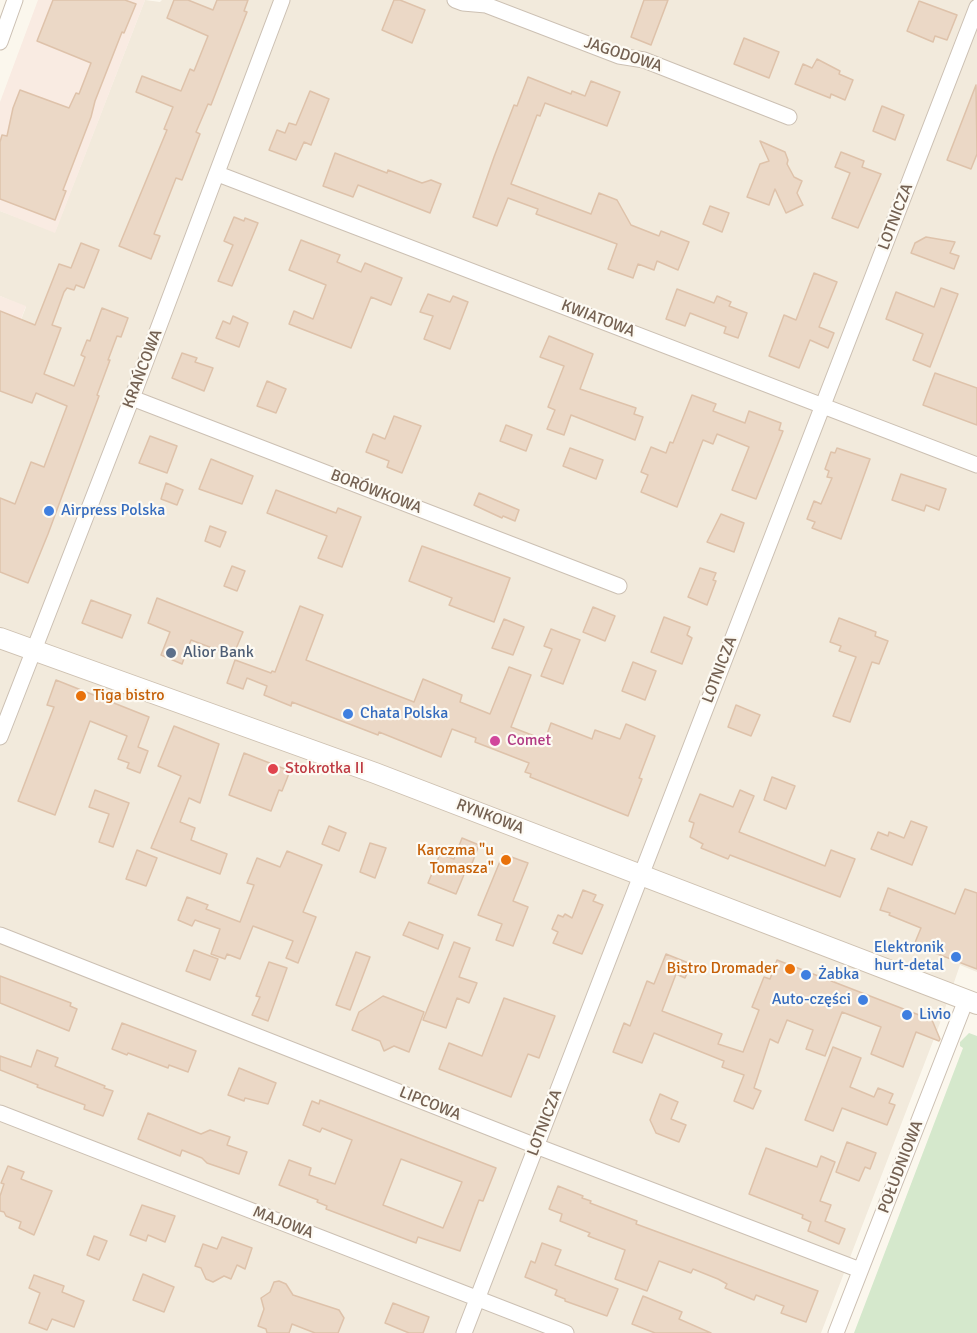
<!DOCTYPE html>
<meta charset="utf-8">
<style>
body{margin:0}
canvas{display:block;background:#fbf7ed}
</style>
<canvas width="977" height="1333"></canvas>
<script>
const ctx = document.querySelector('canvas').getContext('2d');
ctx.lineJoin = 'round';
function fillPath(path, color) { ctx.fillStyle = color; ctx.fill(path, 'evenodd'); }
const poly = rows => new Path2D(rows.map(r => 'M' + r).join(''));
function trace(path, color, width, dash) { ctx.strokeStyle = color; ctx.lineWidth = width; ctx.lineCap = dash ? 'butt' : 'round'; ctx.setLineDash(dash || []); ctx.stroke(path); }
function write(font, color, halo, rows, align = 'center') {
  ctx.font = font + ' Signika,sans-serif'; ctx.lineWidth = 4.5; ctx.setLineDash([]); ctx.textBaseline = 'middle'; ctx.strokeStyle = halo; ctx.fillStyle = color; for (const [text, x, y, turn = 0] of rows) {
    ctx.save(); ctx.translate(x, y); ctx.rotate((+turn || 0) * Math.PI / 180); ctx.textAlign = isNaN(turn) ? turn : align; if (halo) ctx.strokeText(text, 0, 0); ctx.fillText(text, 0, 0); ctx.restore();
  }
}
fillPath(poly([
 [145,0,160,2,162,0,977,0,977,972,960,965,940,1023,821,1333,0,1333,0,374,26,307,0,296,0,211,55,232]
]), '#f2eadc');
fillPath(poly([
 [38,0,145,0,55,233,0,211,0,102],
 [0,296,26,306,0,374]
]), '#f9ebe2');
fillPath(poly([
 [969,1033,977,1036,977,1333,854,1333,963,1048,960,1046,960,1042]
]), '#d5e8cc');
const building = poly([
 [53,0,125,0,136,4,124,33,122,32,95,101,91,117,63,190,66,191,55,220,0,199,0,142,2,135,7,136,13,108,20,90,69,108,76,93,79,94,91,63,37,41,53,0],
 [174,0,188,0,213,10,217,0,248,0,244,11,247,12,211,105,208,104,196,132,200,134,182,180,176,178,154,234,160,236,151,259,119,246,167,130,164,129,173,107,136,92,142,76,181,91,190,69,194,71,208,36,167,18,174,0],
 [394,0,400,0,425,10,412,43,382,30,394,0],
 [644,0,668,0,651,45,631,37,644,0],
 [919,1,957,15,947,40,935,36,933,42,907,31,919,1],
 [744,38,779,52,769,78,734,64,744,38],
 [817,59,840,71,839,74,853,80,845,100,831,94,830,98,795,84,803,64,812,68,817,59],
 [528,77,571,94,572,91,585,96,591,81,620,92,607,126,545,103,540,116,537,115,511,184,591,214,599,193,617,200,631,225,659,236,661,231,689,242,678,270,657,261,654,270,638,264,633,278,608,269,617,244,536,214,538,209,508,198,497,226,473,217,494,157,514,105,517,106,528,77],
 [976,85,977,154,971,169,947,160,976,85],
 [310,91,329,99,311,145,304,142,296,160,269,150,277,130,285,133,289,123,296,125,310,91],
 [882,106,904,115,895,140,873,131,882,106],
 [760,141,785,152,788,160,787,164,794,177,802,181,797,193,803,205,786,213,775,189,769,205,747,197,760,164,769,161,760,141],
 [841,152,864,161,862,167,881,174,858,228,832,218,850,173,835,167,841,152],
 [335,153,387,173,388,170,422,183,431,180,441,184,430,213,358,185,353,197,323,186,335,153],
 [710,206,729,213,722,232,703,224,710,206],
 [234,217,244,221,245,218,258,223,232,286,218,281,233,245,224,241,234,217],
 [926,237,955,242,950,253,959,256,954,269,911,253,915,243,926,237],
 [301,240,340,255,337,262,361,272,365,263,402,278,391,305,371,297,351,348,289,324,294,311,313,319,326,285,289,270,301,240],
 [81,243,99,250,84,288,76,285,74,290,67,288,64,292,52,325,61,328,44,374,74,386,85,357,81,355,87,340,90,341,102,308,128,318,121,337,117,336,108,360,110,360,97,395,99,396,48,534,28,583,0,572,0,498,15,504,31,462,44,467,67,406,36,393,32,403,0,391,0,311,35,325,59,264,71,268,81,243],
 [814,273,837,282,819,327,834,333,828,348,810,340,799,368,769,356,784,315,796,320,814,273],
 [941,288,958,294,930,367,913,360,923,334,886,319,896,292,934,307,941,288],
 [677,289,714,303,717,296,731,302,729,306,747,313,738,338,724,333,726,327,690,313,685,326,666,319,677,289],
 [428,294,450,302,453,296,468,302,450,349,424,339,433,316,420,312,428,294],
 [233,316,248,323,239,347,216,338,223,321,230,324,233,316],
 [549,336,593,354,580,389,636,408,634,414,643,417,635,440,571,415,564,435,547,429,555,410,548,407,564,366,540,357,549,336],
 [182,353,197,358,195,362,213,368,204,391,172,378,182,353],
 [935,373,977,388,977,425,923,405,935,373],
 [267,381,286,389,276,413,257,406,267,381],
 [692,395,716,404,713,411,745,423,749,411,781,423,779,430,783,431,756,499,732,490,749,447,717,434,713,444,703,440,677,507,641,492,648,475,641,472,651,447,666,453,670,442,673,443,692,395],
 [394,416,421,426,402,473,387,467,389,461,366,452,373,434,385,439,394,416],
 [506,425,532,435,526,451,500,441,506,425],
 [150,436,177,446,167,473,139,463,150,436],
 [570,448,603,460,596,479,563,466,570,448],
 [837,448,870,459,841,539,812,528,815,522,807,519,814,501,821,504,832,478,827,477,829,471,825,469,831,452,835,453,837,448],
 [211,459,253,476,242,504,199,489,211,459],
 [901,474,946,489,939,510,926,505,924,511,892,500,901,474],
 [166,483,183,490,177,505,161,499,166,483],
 [276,490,336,513,338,508,361,517,342,567,318,558,327,536,267,513,276,490],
 [479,493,519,510,515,521,503,516,502,518,474,505,479,493],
 [721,514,744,523,734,552,707,542,721,514],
 [210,526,226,532,220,547,205,541,210,526],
 [422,546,510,578,494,622,449,605,452,598,409,581,422,546],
 [232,566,245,571,237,591,224,586,232,566],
 [700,568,716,573,713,580,716,581,707,605,688,597,700,568],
 [157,598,243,632,233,656,191,640,182,664,161,655,170,632,148,623,157,598],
 [91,600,131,615,122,638,82,623,91,600],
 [300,606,323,615,306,660,414,702,423,679,462,695,460,702,490,714,509,667,531,675,511,727,545,740,551,723,592,739,595,730,620,739,626,724,655,736,639,778,642,779,628,816,530,777,531,774,525,772,529,763,475,742,476,738,452,729,441,757,379,732,378,735,292,702,291,706,264,695,267,686,247,678,243,689,227,683,235,660,271,673,272,671,275,672,300,606],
 [593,607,615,616,605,641,583,632,593,607],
 [664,617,690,627,687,635,692,638,682,664,651,652,664,617],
 [839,618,876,632,875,636,888,641,879,664,872,662,850,722,833,716,856,657,839,651,841,646,830,642,839,618],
 [504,619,524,627,513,655,492,648,504,619],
 [551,629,580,640,563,684,541,676,552,649,544,646,551,629],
 [633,662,656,671,645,700,622,691,633,662],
 [56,680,149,717,138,747,148,751,140,773,127,768,129,763,118,759,127,736,90,721,55,815,18,801,54,707,47,705,56,680],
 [736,705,760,715,751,736,728,727,736,705],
 [174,726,219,744,200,803,189,798,180,822,195,828,191,840,227,854,220,874,151,848,181,776,158,766,174,726],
 [244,753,290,771,282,791,279,790,271,811,229,795,244,753],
 [772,777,795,786,786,809,764,800,772,777],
 [95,790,129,803,113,847,99,842,109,814,89,807,95,790],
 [740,790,754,796,739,832,825,866,831,850,855,859,840,897,730,855,728,859,701,848,703,844,690,837,694,823,689,821,700,794,733,807,740,790],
 [911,821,927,827,912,865,871,849,878,832,888,836,889,832,904,838,911,821],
 [329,826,346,833,339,851,322,844,329,826],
 [462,838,479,845,471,866,468,865,456,894,428,883,440,854,454,859,462,838],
 [370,843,386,848,375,878,360,872,370,843],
 [137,850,157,858,146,886,126,879,137,850],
 [287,851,322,865,303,912,316,917,298,963,286,958,293,941,253,926,240,959,227,954,225,959,211,954,220,929,195,920,192,926,178,920,187,897,208,905,206,909,240,922,254,885,247,883,257,858,280,867,287,851],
 [503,854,528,863,513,901,528,907,513,946,496,940,502,924,478,915,503,854],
 [888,888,955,914,965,889,977,893,977,969,914,945,921,928,889,915,890,913,880,910,888,888],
 [583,890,596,895,593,901,603,905,582,954,553,943,558,932,552,929,558,915,563,917,565,914,572,918,583,890],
 [409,922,443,935,438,949,403,935,409,922],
 [454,942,470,948,459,977,477,983,469,1003,457,998,446,1028,423,1020,454,942],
 [194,950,218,959,210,980,186,971,194,950],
 [356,952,370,957,350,1010,336,1005,356,952],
 [666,954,691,964,685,978,676,974,662,1011,722,1034,718,1044,743,1052,759,1010,752,1007,764,977,770,979,777,960,932,1020,940,1039,939,1041,916,1032,903,1067,871,1054,881,1027,842,1012,825,1056,806,1049,813,1030,787,1020,778,1043,770,1039,754,1088,761,1091,753,1109,734,1101,744,1075,722,1067,724,1061,654,1033,642,1063,613,1052,624,1023,630,1026,647,981,654,984,666,954],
 [269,962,287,968,268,1021,252,1015,260,997,256,996,269,962],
 [0,976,71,1003,70,1006,77,1009,69,1031,0,1003,0,976],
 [383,996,424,1012,409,1052,394,1046,384,1051,380,1041,352,1030,359,1012,383,996],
 [504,998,555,1016,539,1058,528,1054,511,1097,439,1069,449,1043,482,1056,504,998],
 [122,1023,196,1051,188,1072,169,1065,168,1068,128,1053,127,1055,112,1049,122,1023],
 [833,1047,861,1058,850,1087,874,1097,878,1088,893,1094,889,1103,895,1105,887,1125,842,1108,833,1131,805,1120,833,1047],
 [37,1050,58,1058,55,1066,105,1086,104,1088,113,1091,103,1116,84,1109,85,1105,37,1087,38,1085,0,1070,0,1056,31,1067,37,1050],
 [239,1068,276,1083,268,1104,245,1098,244,1101,228,1095,239,1068],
 [660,1094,678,1102,671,1119,686,1125,679,1142,656,1133,650,1120,660,1094],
 [320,1100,496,1168,483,1201,479,1200,460,1251,418,1237,416,1243,326,1209,327,1206,317,1202,318,1200,279,1185,289,1160,311,1168,309,1175,335,1184,352,1140,322,1128,320,1132,303,1125,312,1101,319,1104,320,1100],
 [401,1159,462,1182,443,1228,383,1205,401,1159],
 [148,1113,201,1134,210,1130,230,1137,227,1145,247,1152,239,1174,207,1163,202,1158,182,1150,180,1156,138,1139,148,1113],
 [847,1142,876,1153,870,1169,865,1167,859,1181,836,1172,847,1142],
 [766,1148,817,1167,821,1156,835,1162,820,1201,831,1205,825,1221,845,1229,839,1244,808,1231,811,1222,802,1218,803,1215,749,1194,766,1148],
 [8,1166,24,1172,21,1179,52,1191,34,1235,19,1228,21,1222,6,1216,4,1212,0,1211,0,1196,4,1184,1,1183,8,1166],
 [558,1186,583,1196,582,1198,591,1201,590,1203,637,1221,636,1224,818,1291,806,1322,781,1313,784,1306,756,1295,754,1300,725,1288,727,1284,718,1279,693,1269,691,1273,659,1261,647,1291,615,1279,625,1250,588,1236,590,1233,560,1221,562,1214,549,1209,558,1186],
 [142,1205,175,1216,165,1242,148,1235,146,1241,130,1235,142,1205],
 [94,1236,107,1241,99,1260,87,1255,94,1236],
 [222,1237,252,1248,245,1269,237,1265,231,1279,224,1276,213,1282,206,1279,201,1268,195,1266,203,1244,217,1249,222,1237],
 [542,1243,561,1250,555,1265,618,1289,607,1316,565,1301,565,1299,555,1295,557,1290,525,1277,531,1261,535,1263,542,1243],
 [143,1274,174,1287,164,1312,133,1300,143,1274],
 [34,1275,64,1286,62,1292,84,1301,74,1327,52,1319,47,1330,29,1323,40,1293,29,1288,34,1275],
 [279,1281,286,1284,293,1295,339,1310,344,1318,338,1333,315,1333,292,1324,289,1333,267,1333,266,1329,258,1326,264,1309,261,1298,270,1292,274,1282,279,1281],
 [643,1296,682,1312,679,1319,711,1333,655,1333,632,1324,643,1296],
 [393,1303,429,1317,423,1333,409,1333,385,1323,393,1303]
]);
fillPath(building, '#ebd8c6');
trace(building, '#dec2aa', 1.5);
const street = poly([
 [455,0,463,3,486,5,619,56,644,60,789,117],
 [0,42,15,0],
 [218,174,977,465],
 [132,398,619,586],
 [0,737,132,398,282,0],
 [0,935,536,1146,860,1270],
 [0,1113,566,1333],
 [464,1333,977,7],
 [836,1333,966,1000]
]);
const secondary = poly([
 [0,638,375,773,977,1004]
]);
trace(street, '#ccc0b3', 17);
trace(secondary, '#cec1b1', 22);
trace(street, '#fff', 15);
trace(secondary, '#fff', 20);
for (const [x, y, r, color] of [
 [49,511,6,"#3f7fe0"],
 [171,653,6,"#5c6f8a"],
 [81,696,6,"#e8710a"],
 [348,714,6,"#3f7fe0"],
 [495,741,6,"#d1479c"],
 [273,769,6,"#e0444e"],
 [506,860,6,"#e8710a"],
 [956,957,6,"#3f7fe0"],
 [790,969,6,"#e8710a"],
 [806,975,6,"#3f7fe0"],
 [863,1000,6,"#3f7fe0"],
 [907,1015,6,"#3f7fe0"]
]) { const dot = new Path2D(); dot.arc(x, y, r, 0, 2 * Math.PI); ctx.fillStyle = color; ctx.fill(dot); trace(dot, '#fdfaf3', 2); }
write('16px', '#746152', '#fdfaf3', [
 ["JAGODOWA",623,55,18],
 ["LOTNICZA",896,217,-69],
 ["KWIATOWA",598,319,21],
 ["KRAŃCOWA",143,369,-69],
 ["BORÓWKOWA",376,492,21],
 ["LOTNICZA",720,670,-69],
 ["RYNKOWA",490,817,21],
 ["LIPCOWA",430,1104,22],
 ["LOTNICZA",545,1123,-69],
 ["POŁUDNIOWA",901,1167,-69],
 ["MAJOWA",283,1223,21]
]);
write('16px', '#366cbe', '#fdfaf3', [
 ["Airpress Polska",61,511],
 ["Chata Polska",360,714],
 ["Elektronik",944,948,"right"],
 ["hurt-detal",944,966,"right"],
 ["Żabka",818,975],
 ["Auto-części",851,1000,"right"],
 ["Livio",919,1015]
], 'left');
write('16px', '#4e5e75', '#fdfaf3', [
 ["Alior Bank",183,653]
], 'left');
write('16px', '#c56008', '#fdfaf3', [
 ["Tiga bistro",93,696,"left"],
 ["Karczma \"u",494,851],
 ["Tomasza\"",494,869],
 ["Bistro Dromader",778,969]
], 'right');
write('16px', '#b23c85', '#fdfaf3', [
 ["Comet",507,741]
], 'left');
write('16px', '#be3a42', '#fdfaf3', [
 ["Stokrotka II",285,769]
], 'left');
</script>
